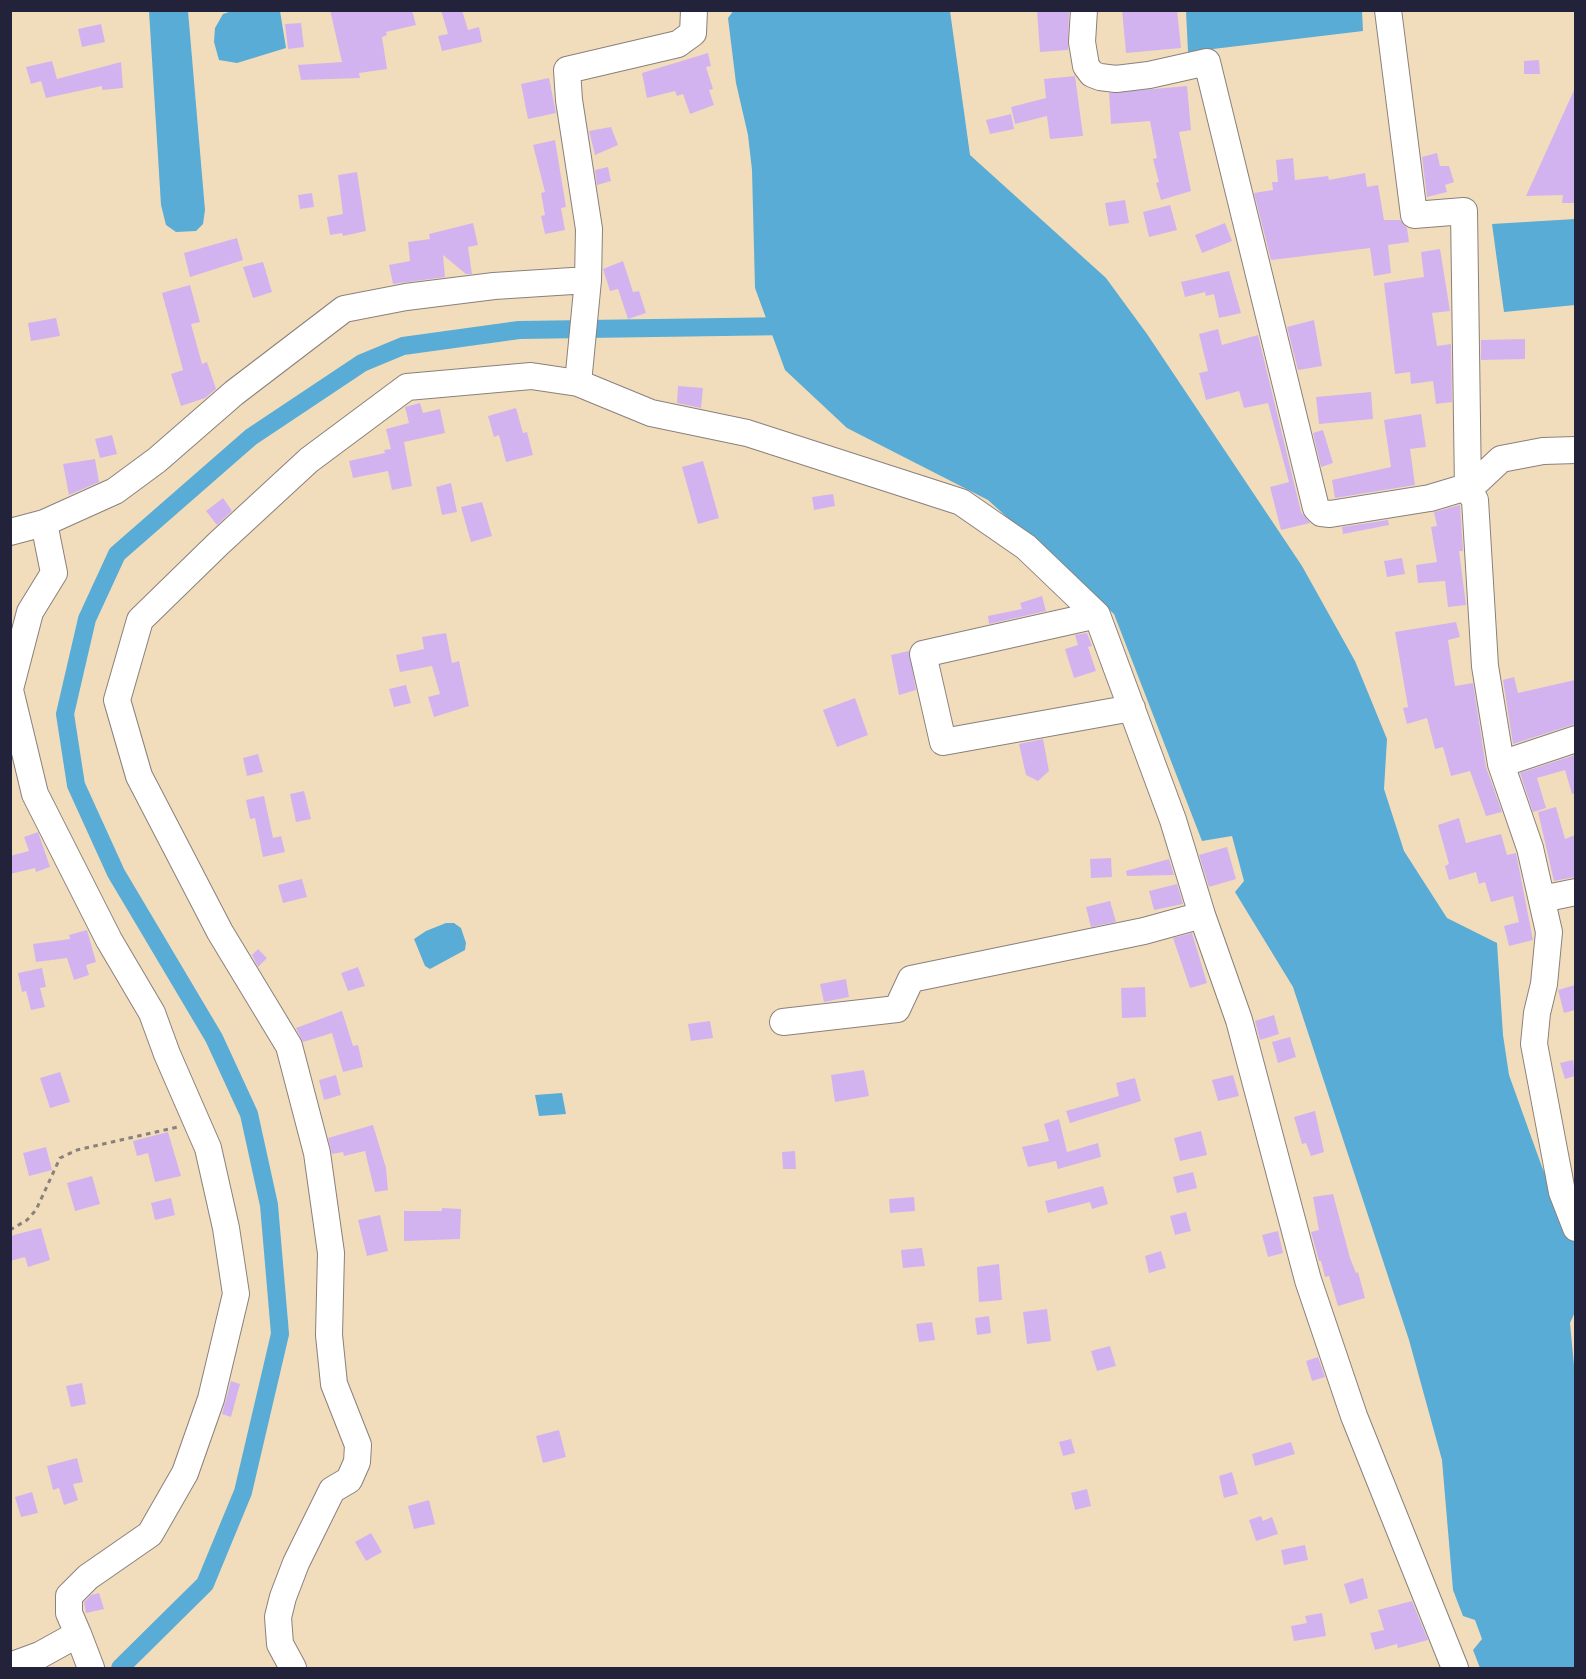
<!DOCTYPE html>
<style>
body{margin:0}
#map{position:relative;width:1586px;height:1679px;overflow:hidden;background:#f1ddbc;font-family:Mynerve,sans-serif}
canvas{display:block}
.frame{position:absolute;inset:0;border:12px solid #22223b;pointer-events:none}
</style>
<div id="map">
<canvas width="1586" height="1679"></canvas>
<div class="frame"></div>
</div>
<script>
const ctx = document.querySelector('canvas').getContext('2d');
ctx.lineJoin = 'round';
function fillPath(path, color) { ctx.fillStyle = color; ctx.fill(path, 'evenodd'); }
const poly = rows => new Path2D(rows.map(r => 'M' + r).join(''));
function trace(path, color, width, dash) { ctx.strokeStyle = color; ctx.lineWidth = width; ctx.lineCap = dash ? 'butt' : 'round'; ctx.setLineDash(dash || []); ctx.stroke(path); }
fillPath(poly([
 [734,10,950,11,970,155,1106,278,1147,334,1302,566,1355,661,1387,739,1384,789,1404,851,1447,918,1497,943,1503,1035,1509,1075,1542,1167,1575,1243,1575,1312,1570,1323,1576,1387,1575,1668,1480,1668,1473,1650,1482,1639,1475,1620,1463,1616,1453,1590,1442,1460,1409,1340,1293,987,1235,892,1244,881,1232,836,1202,841,1114,614,988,500,847,428,785,370,755,288,752,170,748,135,736,83,728,18],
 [149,11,188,11,205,210,203,224,196,231,176,232,166,225,161,205],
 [232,11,280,11,286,48,237,63,219,60,214,42,215,28,223,14],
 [1186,11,1362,11,1363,31,1188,52],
 [1575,219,1575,305,1504,312,1492,224],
 [446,923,454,923,461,928,466,943,465,950,430,969,425,966,414,939,426,931],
 [562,1093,566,1114,539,1116,535,1095]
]), '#59acd5');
trace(poly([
 [120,1668,205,1584,243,1492,280,1334,269,1205,249,1114,214,1038,116,873,76,785,65,714,87,619,117,554,251,437,362,363,403,346,519,330,791,326]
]), '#59acd5', 18);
fillPath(poly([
 [330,10,412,10,416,25,386,32,387,35,382,37,387,69,359,73,360,78,301,80,298,65,342,62],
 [441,10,462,10,468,30,479,27,482,42,442,51,438,36,448,34],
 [1037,10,1069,10,1068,50,1040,52],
 [1122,10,1177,10,1181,48,1126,53],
 [301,23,304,47,288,49,285,24],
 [101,24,105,42,82,47,78,29],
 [708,53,711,66,706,67,713,89,709,90,714,105,690,114,683,94,677,96,675,91,647,98,642,73],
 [1539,60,1540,74,1524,74,1524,61],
 [52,61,57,79,121,62,123,88,102,90,102,86,46,98,41,81,31,84,26,67],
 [1075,76,1083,136,1050,139,1047,116,1015,124,1011,107,1046,98,1044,79],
 [549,78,556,113,528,119,521,84],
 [1187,86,1191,130,1179,132,1191,191,1161,200,1156,183,1159,182,1153,159,1157,158,1150,121,1111,124,1109,93],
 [1575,88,1575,203,1562,203,1563,195,1526,196],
 [1011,114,1014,129,990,134,986,120],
 [611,127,618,145,595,155,589,131],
 [555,140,566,207,561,208,565,230,545,234,541,216,545,215,541,193,545,192,533,145],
 [1437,153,1440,166,1449,166,1454,182,1445,185,1447,192,1427,197,1422,157],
 [1293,158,1295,180,1328,176,1329,180,1365,173,1367,187,1378,185,1384,220,1400,220,1407,228,1409,242,1388,245,1391,273,1374,276,1370,248,1271,260,1254,193,1273,190,1272,182,1278,182,1276,160],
 [608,167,611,181,597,185,595,170],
 [357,172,366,231,343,236,342,233,330,235,327,217,343,214,338,175],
 [312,193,314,207,300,209,298,195],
 [1125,200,1129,223,1109,226,1105,203],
 [1170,205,1177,230,1149,237,1143,212],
 [473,223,478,245,468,247,472,274,466,274,443,255,445,277,393,284,389,265,410,261,408,242,430,239,429,234],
 [1225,223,1232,241,1202,253,1195,235],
 [237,238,243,260,190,277,184,253],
 [1440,249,1450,311,1432,313,1437,346,1451,344,1452,402,1436,404,1433,381,1411,384,1410,372,1395,374,1384,283,1424,277,1421,252],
 [623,261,633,292,639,291,646,313,628,319,618,289,610,291,603,269],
 [263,262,272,292,253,298,243,267],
 [1229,271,1241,313,1219,318,1214,294,1206,296,1205,292,1185,297,1181,282],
 [190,285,200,322,191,324,202,364,207,362,216,389,205,398,181,406,171,374,183,370,162,293],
 [56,318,60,336,31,341,28,323],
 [1314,320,1322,366,1298,370,1287,327],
 [1218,329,1222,345,1258,335,1301,512,1310,523,1281,530,1270,487,1289,482,1268,403,1244,408,1239,391,1206,400,1199,373,1208,371,1199,334],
 [1525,339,1525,359,1481,360,1481,340],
 [678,386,703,388,701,408,677,403],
 [1371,392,1373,419,1319,424,1316,397],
 [420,403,423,413,440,409,445,433,404,442,412,486,392,490,388,471,353,478,349,461,385,453,384,450,391,449,386,429,409,423,405,407],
 [516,408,523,433,527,432,533,455,506,462,499,435,494,437,488,416],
 [1421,414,1426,447,1410,449,1415,485,1335,498,1332,480,1391,467,1384,420],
 [1323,430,1333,463,1321,467,1313,433],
 [112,435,117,454,100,458,95,439],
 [95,459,99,482,69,495,63,464],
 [703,461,719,518,698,524,682,467],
 [451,483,457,512,442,515,436,487],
 [833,494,835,506,814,510,812,497],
 [223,498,232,511,217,525,206,511],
 [482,502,492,536,471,542,461,507],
 [1460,505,1463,551,1459,551,1466,605,1448,607,1445,581,1418,583,1416,565,1437,562,1431,527,1437,526,1434,512],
 [1388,520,1389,525,1343,534,1342,527],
 [1402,558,1405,574,1387,577,1384,561],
 [1042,596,1046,611,989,624,988,616,1022,609,1020,603],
 [1456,622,1460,637,1448,640,1455,686,1473,683,1486,767,1502,812,1486,816,1470,771,1451,776,1443,747,1435,749,1427,718,1407,724,1403,708,1408,707,1395,632],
 [446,633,452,663,459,661,469,706,434,717,428,697,440,694,432,666,400,672,396,655,424,649,422,637],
 [1087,633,1092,646,1088,647,1096,671,1074,678,1065,649,1078,645,1075,635],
 [909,651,916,690,899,695,891,655],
 [1514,677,1518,693,1575,680,1575,724,1513,744,1503,680],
 [406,685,411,703,394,707,389,689],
 [855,698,868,735,837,747,823,710],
 [1043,739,1049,771,1038,781,1026,775,1019,744],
 [258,754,263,772,247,776,243,758],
 [1575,755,1575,793,1572,794,1565,770,1537,778,1546,808,1533,812,1520,773],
 [304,791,311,819,296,822,290,794],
 [264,796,273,838,281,836,285,852,263,857,255,818,250,819,246,800],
 [1556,807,1565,839,1575,835,1575,877,1554,881,1538,812],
 [1459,818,1466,843,1501,834,1507,855,1516,853,1533,940,1509,946,1504,926,1519,922,1513,896,1491,902,1485,882,1479,884,1476,872,1449,880,1445,866,1449,864,1438,825],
 [38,832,50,867,36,872,35,868,10,874,10,856,29,851,24,837],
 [1227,847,1236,879,1209,887,1199,855],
 [1111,858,1112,877,1091,878,1090,859],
 [1169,859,1174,875,1127,876,1126,871],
 [302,879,307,897,283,903,278,885],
 [1177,884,1183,904,1154,910,1149,891],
 [1110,901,1116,922,1091,927,1086,907],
 [87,930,96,962,86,965,89,975,74,980,67,958,36,962,33,944,70,939,69,935],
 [1192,933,1207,983,1190,988,1173,938],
 [258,949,267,958,258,967,252,955],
 [358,967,365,986,348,991,341,973],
 [42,968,46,987,40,988,45,1007,31,1010,26,991,22,992,18,973],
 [846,979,849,997,824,1002,820,984],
 [1575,985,1575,1010,1564,1013,1558,990],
 [1145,987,1146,1017,1122,1018,1121,988],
 [342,1011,353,1046,358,1045,363,1067,343,1072,332,1033,303,1042,296,1028],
 [1274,1015,1279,1034,1260,1040,1255,1021],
 [710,1021,713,1038,691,1041,688,1024],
 [1290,1037,1296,1057,1278,1063,1272,1042],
 [1573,1060,1575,1076,1565,1079,1560,1063],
 [864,1070,869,1096,835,1102,831,1075],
 [60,1072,70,1102,50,1108,40,1078],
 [336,1075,341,1095,324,1100,319,1080],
 [1233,1075,1239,1096,1218,1101,1212,1080],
 [1135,1078,1141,1101,1070,1123,1066,1111,1119,1096,1116,1083],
 [1315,1111,1324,1152,1311,1156,1306,1143,1302,1144,1294,1117],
 [1059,1119,1067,1152,1098,1143,1101,1157,1058,1169,1056,1161,1028,1167,1022,1147,1049,1141,1044,1124],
 [373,1125,386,1168,388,1190,375,1192,365,1151,344,1156,343,1152,332,1154,328,1138],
 [1201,1131,1207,1155,1180,1161,1174,1138],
 [168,1132,181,1176,155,1182,148,1153,137,1156,133,1141],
 [46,1147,52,1170,29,1176,23,1153],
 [795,1151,796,1169,783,1169,782,1152],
 [1193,1172,1197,1188,1177,1193,1173,1177],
 [92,1176,100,1204,75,1211,67,1183],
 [1103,1186,1108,1204,1092,1209,1090,1202,1048,1213,1045,1201],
 [1333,1194,1350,1258,1356,1273,1358,1272,1365,1298,1338,1306,1329,1276,1325,1277,1321,1261,1319,1261,1311,1232,1319,1230,1313,1197],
 [914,1197,915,1211,890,1213,889,1199],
 [171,1198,175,1215,155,1220,151,1203],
 [442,1208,461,1209,460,1239,404,1241,404,1211,442,1211],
 [1186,1212,1191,1231,1175,1235,1170,1216],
 [380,1215,388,1251,367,1256,358,1220],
 [41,1228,50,1260,28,1267,25,1257,10,1261,10,1236],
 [1278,1231,1283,1253,1268,1257,1262,1235],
 [922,1248,925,1266,903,1268,901,1250],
 [1161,1251,1166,1268,1149,1273,1145,1256],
 [999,1264,1002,1300,979,1302,977,1267],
 [1047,1309,1051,1341,1027,1344,1023,1312],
 [989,1316,991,1333,977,1335,975,1318],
 [932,1322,935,1340,919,1342,916,1324],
 [1110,1346,1116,1366,1097,1371,1091,1351],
 [1318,1357,1325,1377,1312,1381,1306,1361],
 [231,1381,240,1384,231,1417,222,1414],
 [82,1383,86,1404,71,1407,66,1386],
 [559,1430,566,1457,543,1463,536,1436],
 [1071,1439,1075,1453,1063,1456,1059,1442],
 [1291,1442,1295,1454,1255,1466,1252,1454],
 [77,1458,83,1482,73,1484,78,1500,64,1505,59,1488,53,1490,47,1466],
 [1232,1472,1238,1494,1224,1498,1219,1476],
 [1087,1489,1091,1506,1075,1510,1071,1493],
 [32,1492,38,1513,21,1517,15,1497],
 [429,1500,435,1524,414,1529,408,1506],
 [1261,1516,1263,1521,1272,1517,1278,1534,1256,1541,1249,1520],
 [371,1533,382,1552,366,1561,355,1542],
 [1305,1545,1308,1560,1284,1565,1281,1550],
 [1363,1578,1368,1598,1350,1604,1344,1584],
 [99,1593,104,1609,86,1613,84,1602,91,1595],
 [1412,1601,1428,1640,1398,1648,1397,1644,1375,1650,1370,1633,1384,1630,1378,1610],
 [1322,1613,1326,1636,1294,1641,1291,1626,1307,1623,1305,1616]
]), '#d3b3ef');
const minor = poly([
 [1084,10,1082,42,1086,66,1092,74,1100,77,1116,79,1149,75,1207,62,1316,508,1321,513,1330,514,1430,498,1460,489,1468,490,1475,500,1485,666,1501,764,1530,848,1549,932,1544,984,1537,1013,1534,1044,1562,1192,1576,1228],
 [1388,10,1414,215,1464,211,1468,490],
 [578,383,588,280],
 [1468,490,1501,459,1543,451,1576,450],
 [10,532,44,523],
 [1097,615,923,654,943,742,1132,708],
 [10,689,30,612,54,573,44,523,115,491,157,460,234,393,344,309,406,297,494,286,588,280,589,229,569,100,567,70,678,44,693,33,694,10],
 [10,690,35,794,109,940,152,1013,167,1054,208,1148,226,1228,236,1294,211,1399,185,1473,150,1534,88,1577,69,1596,69,1613,78,1634,40,1655,10,1666],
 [1501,764,1576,739],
 [1542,899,1576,892],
 [783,1022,897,1009,911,979,1144,931,1202,915],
 [78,1634,91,1668],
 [293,1668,280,1644,278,1617,283,1597,296,1563,332,1490,349,1480,357,1462,358,1445,334,1384,329,1335,331,1253,317,1153,289,1046,220,932,139,776,117,700,140,620,218,544,309,460,407,387,531,376,578,383,651,413,747,433,961,502,1026,547,1097,615,1173,820,1202,915,1239,1020,1308,1280,1354,1416,1455,1668]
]);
trace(minor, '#8a807c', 28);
trace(poly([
 [10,1230,27,1220,36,1210,60,1158,77,1150,178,1127]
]), '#8a807c', 3, [4.5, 4.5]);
trace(minor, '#fff', 26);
</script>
